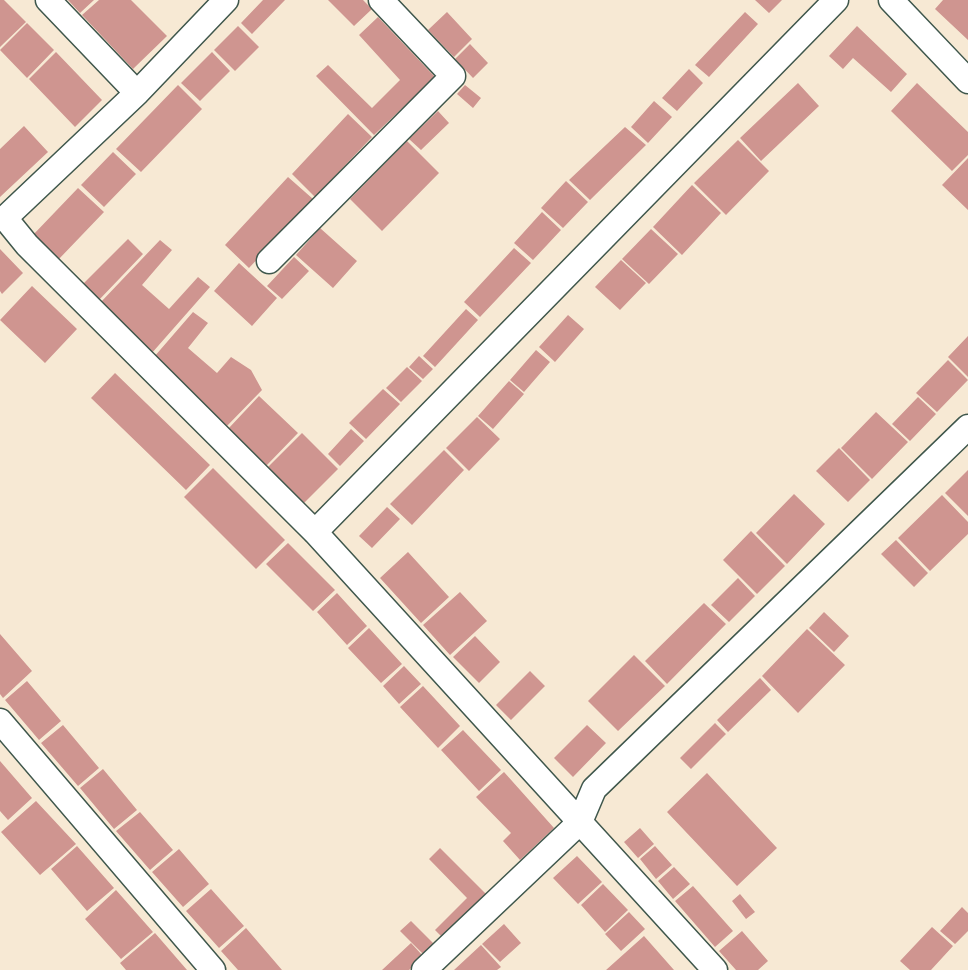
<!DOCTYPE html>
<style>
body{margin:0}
canvas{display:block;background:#f7e9d4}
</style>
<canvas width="968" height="970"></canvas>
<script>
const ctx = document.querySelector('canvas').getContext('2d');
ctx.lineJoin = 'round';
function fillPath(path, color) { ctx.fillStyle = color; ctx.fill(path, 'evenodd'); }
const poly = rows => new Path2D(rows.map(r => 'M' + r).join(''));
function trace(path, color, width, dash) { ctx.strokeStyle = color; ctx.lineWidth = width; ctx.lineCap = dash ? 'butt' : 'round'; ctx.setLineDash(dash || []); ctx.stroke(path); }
fillPath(poly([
 [0,0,4,0,26,22,0,47],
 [68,0,94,0,80,13],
 [99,0,131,0,167,36,133,69,82,15],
 [263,0,285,0,252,34,241,23],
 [328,0,363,0,372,9,354,26],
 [755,0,782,0,769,13],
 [943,0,968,0,968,40,935,9],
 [447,12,472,39,454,57,428,30],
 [745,12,758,24,709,77,695,65],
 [378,17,435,77,374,135,316,76,328,65,372,108,400,80,359,35],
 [27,23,54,50,27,78,0,50],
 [238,26,259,47,235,71,214,50],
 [857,26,907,74,891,92,853,58,843,69,829,56],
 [470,44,488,63,473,78,455,59],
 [56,52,102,100,75,127,29,79],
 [212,52,230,71,200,101,181,83],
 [689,69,703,83,677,111,662,98],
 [798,83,819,106,761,161,740,138],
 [917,83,968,132,968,155,952,171,891,111],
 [178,85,202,109,141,172,116,149],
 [465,85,481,98,473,108,457,94],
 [654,101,672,117,648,143,631,127],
 [438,111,449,123,421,150,409,139],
 [348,114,372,137,315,197,292,174],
 [24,126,48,152,0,197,0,149],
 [625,127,646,145,590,200,569,180],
 [738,140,769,171,726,215,694,183],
 [407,141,439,173,382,231,350,199],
 [113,152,136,174,104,207,81,185],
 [968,158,968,210,942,185],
 [288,177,313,199,249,268,225,245],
 [566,181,588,202,563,228,541,208],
 [692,185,721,213,682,255,653,227],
 [78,188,104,212,58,260,32,236],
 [542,212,561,230,533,260,514,243],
 [320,228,357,261,333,288,296,255],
 [651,229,678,254,649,284,622,259],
 [128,239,143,254,98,301,82,285],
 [160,240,172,250,142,285,169,309,198,277,210,287,151,354,100,303],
 [514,248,531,263,480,317,464,302],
 [0,249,23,273,2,294,0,291],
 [294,257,309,271,282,299,267,286],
 [621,260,646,283,620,310,595,287],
 [239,263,277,298,252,326,214,291],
 [32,286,77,329,45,363,0,320],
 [466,309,478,320,435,367,423,356],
 [193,312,208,323,188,348,217,373,231,357,251,370,262,390,226,427,154,357],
 [568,315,584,329,555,362,539,347],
 [968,336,968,377,948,357],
 [536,350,550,362,524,392,510,380],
 [419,356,433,369,423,379,409,367],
 [948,360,968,380,937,412,916,393],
 [407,367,422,381,401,402,386,388],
 [115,373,210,465,186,490,91,398],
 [509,381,524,394,493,429,478,416],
 [383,389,400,404,366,439,349,423],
 [259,396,298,433,266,466,228,429],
 [918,397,936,414,910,441,892,424],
 [876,412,908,442,872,479,841,448],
 [477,417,500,439,469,471,446,448],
 [351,429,364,441,340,466,328,454],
 [302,433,338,469,303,504,267,468],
 [839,448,870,480,848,502,816,471],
 [444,450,464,470,412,525,390,504],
 [213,468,285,540,256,569,184,497],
 [968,470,968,516,945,493],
 [794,494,825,524,787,564,756,533],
 [942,495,968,522,968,534,930,571,898,538],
 [387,507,400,519,372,548,359,536],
 [751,531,785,566,757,594,723,560],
 [896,540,928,573,914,587,881,554],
 [288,543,335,590,313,611,266,564],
 [408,552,449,597,421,623,380,578],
 [738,578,755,596,729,622,711,605],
 [460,592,487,621,450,655,423,625],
 [337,593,367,626,347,645,317,612],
 [704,603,726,624,667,684,645,661],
 [824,612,849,636,834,652,809,628],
 [369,628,402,664,381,683,348,648],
 [807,629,845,665,798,713,762,676],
 [0,634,32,671,3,698,0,694],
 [475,636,500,662,479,683,453,657],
 [634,655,665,686,618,731,588,701],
 [404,666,421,684,399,704,383,686],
 [530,671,545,686,511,720,496,705],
 [760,678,771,690,728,732,717,720],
 [27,681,61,721,39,740,5,700],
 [423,686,460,726,438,748,400,707],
 [715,723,726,734,691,769,680,758],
 [63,725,99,768,78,786,41,743],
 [587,725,606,743,573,777,554,758],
 [463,730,501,770,479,791,441,750],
 [0,761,32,798,8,820,0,811],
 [103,769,137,810,114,829,80,788],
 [504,772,554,828,520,860,503,841,511,833,476,797],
 [707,773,777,848,737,886,667,812],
 [36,801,76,844,40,875,1,832],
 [140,812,173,850,150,870,116,831],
 [640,828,654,844,638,858,624,842],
 [77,846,114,888,87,911,51,869],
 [655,846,672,865,656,879,640,859],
 [440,848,486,894,442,937,435,930,467,898,429,859],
 [179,849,209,884,183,907,152,872],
 [577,856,602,882,578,904,553,878],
 [674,867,690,884,673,899,658,881],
 [603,884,628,910,605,932,581,905],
 [693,886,733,931,715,947,675,901],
 [211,889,244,926,219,948,186,911],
 [116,890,153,932,121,959,85,919],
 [740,894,755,912,746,919,732,901],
 [962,907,968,913,968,931,955,944,940,931],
 [629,912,645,929,621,951,605,934],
 [411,921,435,945,424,955,400,931],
 [504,924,521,943,500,962,482,944],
 [932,927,953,946,931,970,910,970,900,961],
 [246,928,282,970,238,970,221,951],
 [742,931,768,961,758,970,736,970,719,951],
 [155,933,187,970,126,970,120,963],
 [644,936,674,970,606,970],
 [411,943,423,956,409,970,382,970],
 [481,945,501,967,497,970,454,970]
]), '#cf9590');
const street = poly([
 [48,0,137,93],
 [226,0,137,93,5,218,27,245,315,532,715,970],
 [891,0,968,81],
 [269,261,453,76,381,0],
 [315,532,836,0],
 [0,721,213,970],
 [424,970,580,822,594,789,968,427]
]);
trace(street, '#3f574c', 27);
trace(street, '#fff', 24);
</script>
